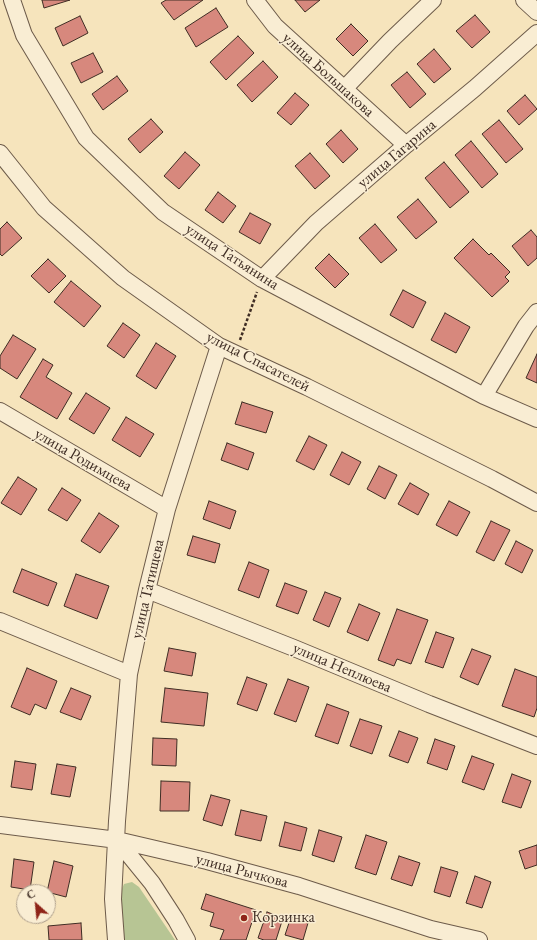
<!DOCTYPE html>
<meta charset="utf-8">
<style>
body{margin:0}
#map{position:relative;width:537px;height:940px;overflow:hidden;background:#f6e4bc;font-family:"EB Garamond",serif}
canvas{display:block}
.north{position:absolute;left:16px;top:884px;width:40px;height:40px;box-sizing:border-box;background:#f9edd3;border:1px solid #afa08d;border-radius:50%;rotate:333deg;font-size:11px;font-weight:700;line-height:16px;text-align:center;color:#3f2d24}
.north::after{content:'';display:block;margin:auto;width:14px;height:18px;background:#8f2418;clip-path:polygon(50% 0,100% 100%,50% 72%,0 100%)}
</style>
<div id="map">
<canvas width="537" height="940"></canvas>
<div class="north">С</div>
</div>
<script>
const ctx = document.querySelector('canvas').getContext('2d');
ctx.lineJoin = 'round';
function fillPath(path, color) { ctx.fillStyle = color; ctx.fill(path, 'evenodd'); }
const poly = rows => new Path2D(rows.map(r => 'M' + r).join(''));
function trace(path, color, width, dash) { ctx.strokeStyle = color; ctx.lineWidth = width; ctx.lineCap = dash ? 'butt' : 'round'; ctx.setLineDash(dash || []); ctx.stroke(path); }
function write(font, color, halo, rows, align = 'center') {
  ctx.font = font + ' "EB Garamond",serif'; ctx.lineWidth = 3; ctx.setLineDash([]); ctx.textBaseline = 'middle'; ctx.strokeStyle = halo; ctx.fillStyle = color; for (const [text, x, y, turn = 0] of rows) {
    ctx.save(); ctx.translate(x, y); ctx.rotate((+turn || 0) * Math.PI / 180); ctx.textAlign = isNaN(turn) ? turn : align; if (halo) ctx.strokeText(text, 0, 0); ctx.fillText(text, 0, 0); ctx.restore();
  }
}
fillPath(poly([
 [132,882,139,887,175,940,122,940,120,893,124,884]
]), '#b7c594');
const building = poly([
 [42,0,70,0,44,8,42,0],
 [166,0,203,0,174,20,161,3,166,0],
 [295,0,320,0,305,12,295,0],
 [216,8,228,27,196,47,185,28,216,8],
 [475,15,490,32,472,48,456,31,475,15],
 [80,16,88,33,63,46,55,28,80,16],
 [351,24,368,41,353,56,336,39,351,24],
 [238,36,254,53,226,80,210,62,238,36],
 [434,49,451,69,434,83,417,64,434,49],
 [93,53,103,72,81,83,71,63,93,53],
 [263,61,278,77,252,102,237,85,263,61],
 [407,72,426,94,410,108,391,85,407,72],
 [117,76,128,91,103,110,92,94,117,76],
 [295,93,309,105,291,125,277,113,295,93],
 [525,95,537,109,519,125,507,111,525,95],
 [151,119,163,132,140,153,128,139,151,119],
 [499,120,523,149,506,163,482,134,499,120],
 [341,130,358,149,343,163,326,144,341,130],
 [471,141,498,174,482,188,455,155,471,141],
 [185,152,200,165,179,189,164,176,185,152],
 [310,153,330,176,315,189,295,166,310,153],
 [444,162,469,192,450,208,425,178,444,162],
 [218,192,236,206,223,223,205,210,218,192],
 [418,199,437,222,416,239,397,217,418,199],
 [250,213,271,224,260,244,239,232,250,213],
 [7,222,22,238,2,256,0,254,0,229,7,222],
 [375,224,397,250,381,263,359,238,375,224],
 [531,230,537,237,537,258,528,266,512,246,531,230],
 [473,239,489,255,491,253,510,272,505,277,509,281,492,297,454,258,473,239],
 [329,254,349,274,335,288,315,268,329,254],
 [48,259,66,276,49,293,31,276,48,259],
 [71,281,101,306,84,327,54,302,71,281],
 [403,290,426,302,413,328,390,315,403,290],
 [445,313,470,327,456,353,431,340,445,313],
 [123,323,140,335,124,358,107,346,123,323],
 [13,335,36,349,17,379,0,368,0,356,13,335],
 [156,343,176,356,156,389,136,376,156,343],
 [537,354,537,383,526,378,537,354],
 [43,359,53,365,46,377,72,393,57,419,20,397,43,359],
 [86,393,110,408,94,434,69,419,86,393],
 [242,402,273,412,266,433,235,424,242,402],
 [126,417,154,434,140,457,112,440,126,417],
 [309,436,327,445,314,470,296,461,309,436],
 [227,443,254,453,248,470,221,460,227,443],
 [342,452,361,462,349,485,330,475,342,452],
 [379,466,397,475,385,499,367,489,379,466],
 [18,477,37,489,21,515,1,503,18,477],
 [410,483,429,494,418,515,398,504,410,483],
 [62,488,81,500,67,521,48,510,62,488],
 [209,501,236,511,230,529,203,519,209,501],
 [449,501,470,512,457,536,436,525,449,501],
 [99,513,119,526,100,553,81,541,99,513],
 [491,521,510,530,494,561,476,552,491,521],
 [193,536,220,544,215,563,187,555,193,536],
 [516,541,533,550,522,573,505,564,516,541],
 [249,562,269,570,259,598,238,590,249,562],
 [22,569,57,583,48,606,13,592,22,569],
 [76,574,109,586,97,619,64,606,76,574],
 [285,583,307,591,298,614,276,606,285,583],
 [325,592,341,598,329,627,313,620,325,592],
 [359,604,380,613,368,641,347,632,359,604],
 [397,609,428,620,411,664,397,659,394,666,378,660,397,609],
 [436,632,454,638,443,668,425,662,436,632],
 [169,648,196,653,192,676,164,671,169,648],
 [472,649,491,656,478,685,460,677,472,649],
 [27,668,57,681,46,709,35,704,30,715,11,707,27,668],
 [515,669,537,677,537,708,534,717,502,706,515,669],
 [247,677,267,684,257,711,237,704,247,677],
 [288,679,309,687,296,722,274,714,288,679],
 [71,688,91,696,81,720,60,712,71,688],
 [165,688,208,693,204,726,161,722,165,688],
 [327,704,349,712,338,744,315,736,327,704],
 [360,719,382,726,372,754,350,746,360,719],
 [399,731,418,738,408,763,389,756,399,731],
 [153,738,177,739,176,766,152,765,153,738],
 [435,739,455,746,447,770,427,763,435,739],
 [472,756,494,764,484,790,462,782,472,756],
 [15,761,36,764,32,790,11,787,15,761],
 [57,764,76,767,70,797,51,794,57,764],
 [512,774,531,781,521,808,502,802,512,774],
 [161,781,190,782,189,811,160,811,161,781],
 [211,795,230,800,222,826,203,820,211,795],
 [241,810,267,816,261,841,235,835,241,810],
 [285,822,307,828,301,851,279,846,285,822],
 [319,830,342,837,334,862,312,855,319,830],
 [366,835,387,842,376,875,355,868,366,835],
 [537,845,537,865,525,869,519,851,537,845],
 [399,856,420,863,412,886,391,879,399,856],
 [14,859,34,862,30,890,11,887,14,859],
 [54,861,73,866,66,897,47,892,54,861],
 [441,867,458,872,450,897,434,892,441,867],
 [475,876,491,882,482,908,466,903,475,876],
 [206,894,256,910,246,940,220,940,224,930,210,926,214,913,201,909,206,894],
 [267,912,283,918,276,940,264,940,258,938,267,912],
 [291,917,308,923,303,940,285,935,291,917],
 [81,923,82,940,49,940,48,926,81,923]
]);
fillPath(building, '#d7887d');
trace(building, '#3f2d24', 1);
const minor = poly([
 [12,0,24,35,86,138,163,212,262,279,484,396,537,419],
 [255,0,275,26,406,145],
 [524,0,537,12],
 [344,89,390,41,433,0],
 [0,153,44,208,123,278,219,346,307,387,492,479,537,503],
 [262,279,316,223,406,145,475,88,537,33],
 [484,396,526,326,537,312],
 [0,411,167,509],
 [147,590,294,648,429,704,537,746],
 [0,621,129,674],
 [0,825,117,840,207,861,299,886,431,929,479,940],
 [117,840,152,883,176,920,187,940],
 [116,940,113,899,117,821,129,674,147,590,167,509,219,346]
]);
trace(minor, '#6d5b4a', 18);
trace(poly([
 [240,340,257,292]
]), '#3f2d24', 2.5, [3, 2]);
trace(minor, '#f9edd3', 16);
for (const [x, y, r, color] of [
 [244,918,4,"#8f2418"]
]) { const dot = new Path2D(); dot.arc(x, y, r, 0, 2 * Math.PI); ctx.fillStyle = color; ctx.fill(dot); trace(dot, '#f9edd3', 1.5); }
write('16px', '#3f2d24', '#f9edd3', [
 ["улица Большакова",328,75,42],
 ["улица Гагарина",397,154,-40],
 ["улица Татьянина",232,257,33],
 ["улица Спасателей",258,362,27],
 ["улица Родимцева",83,460,30],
 ["улица Татищева",148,589,-77],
 ["улица Неплюева",342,668,23],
 ["улица Рычкова",242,871,15]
]);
write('16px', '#3f2d24', '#f9edd3', [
 ["Корзинка",252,918]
], 'left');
</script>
